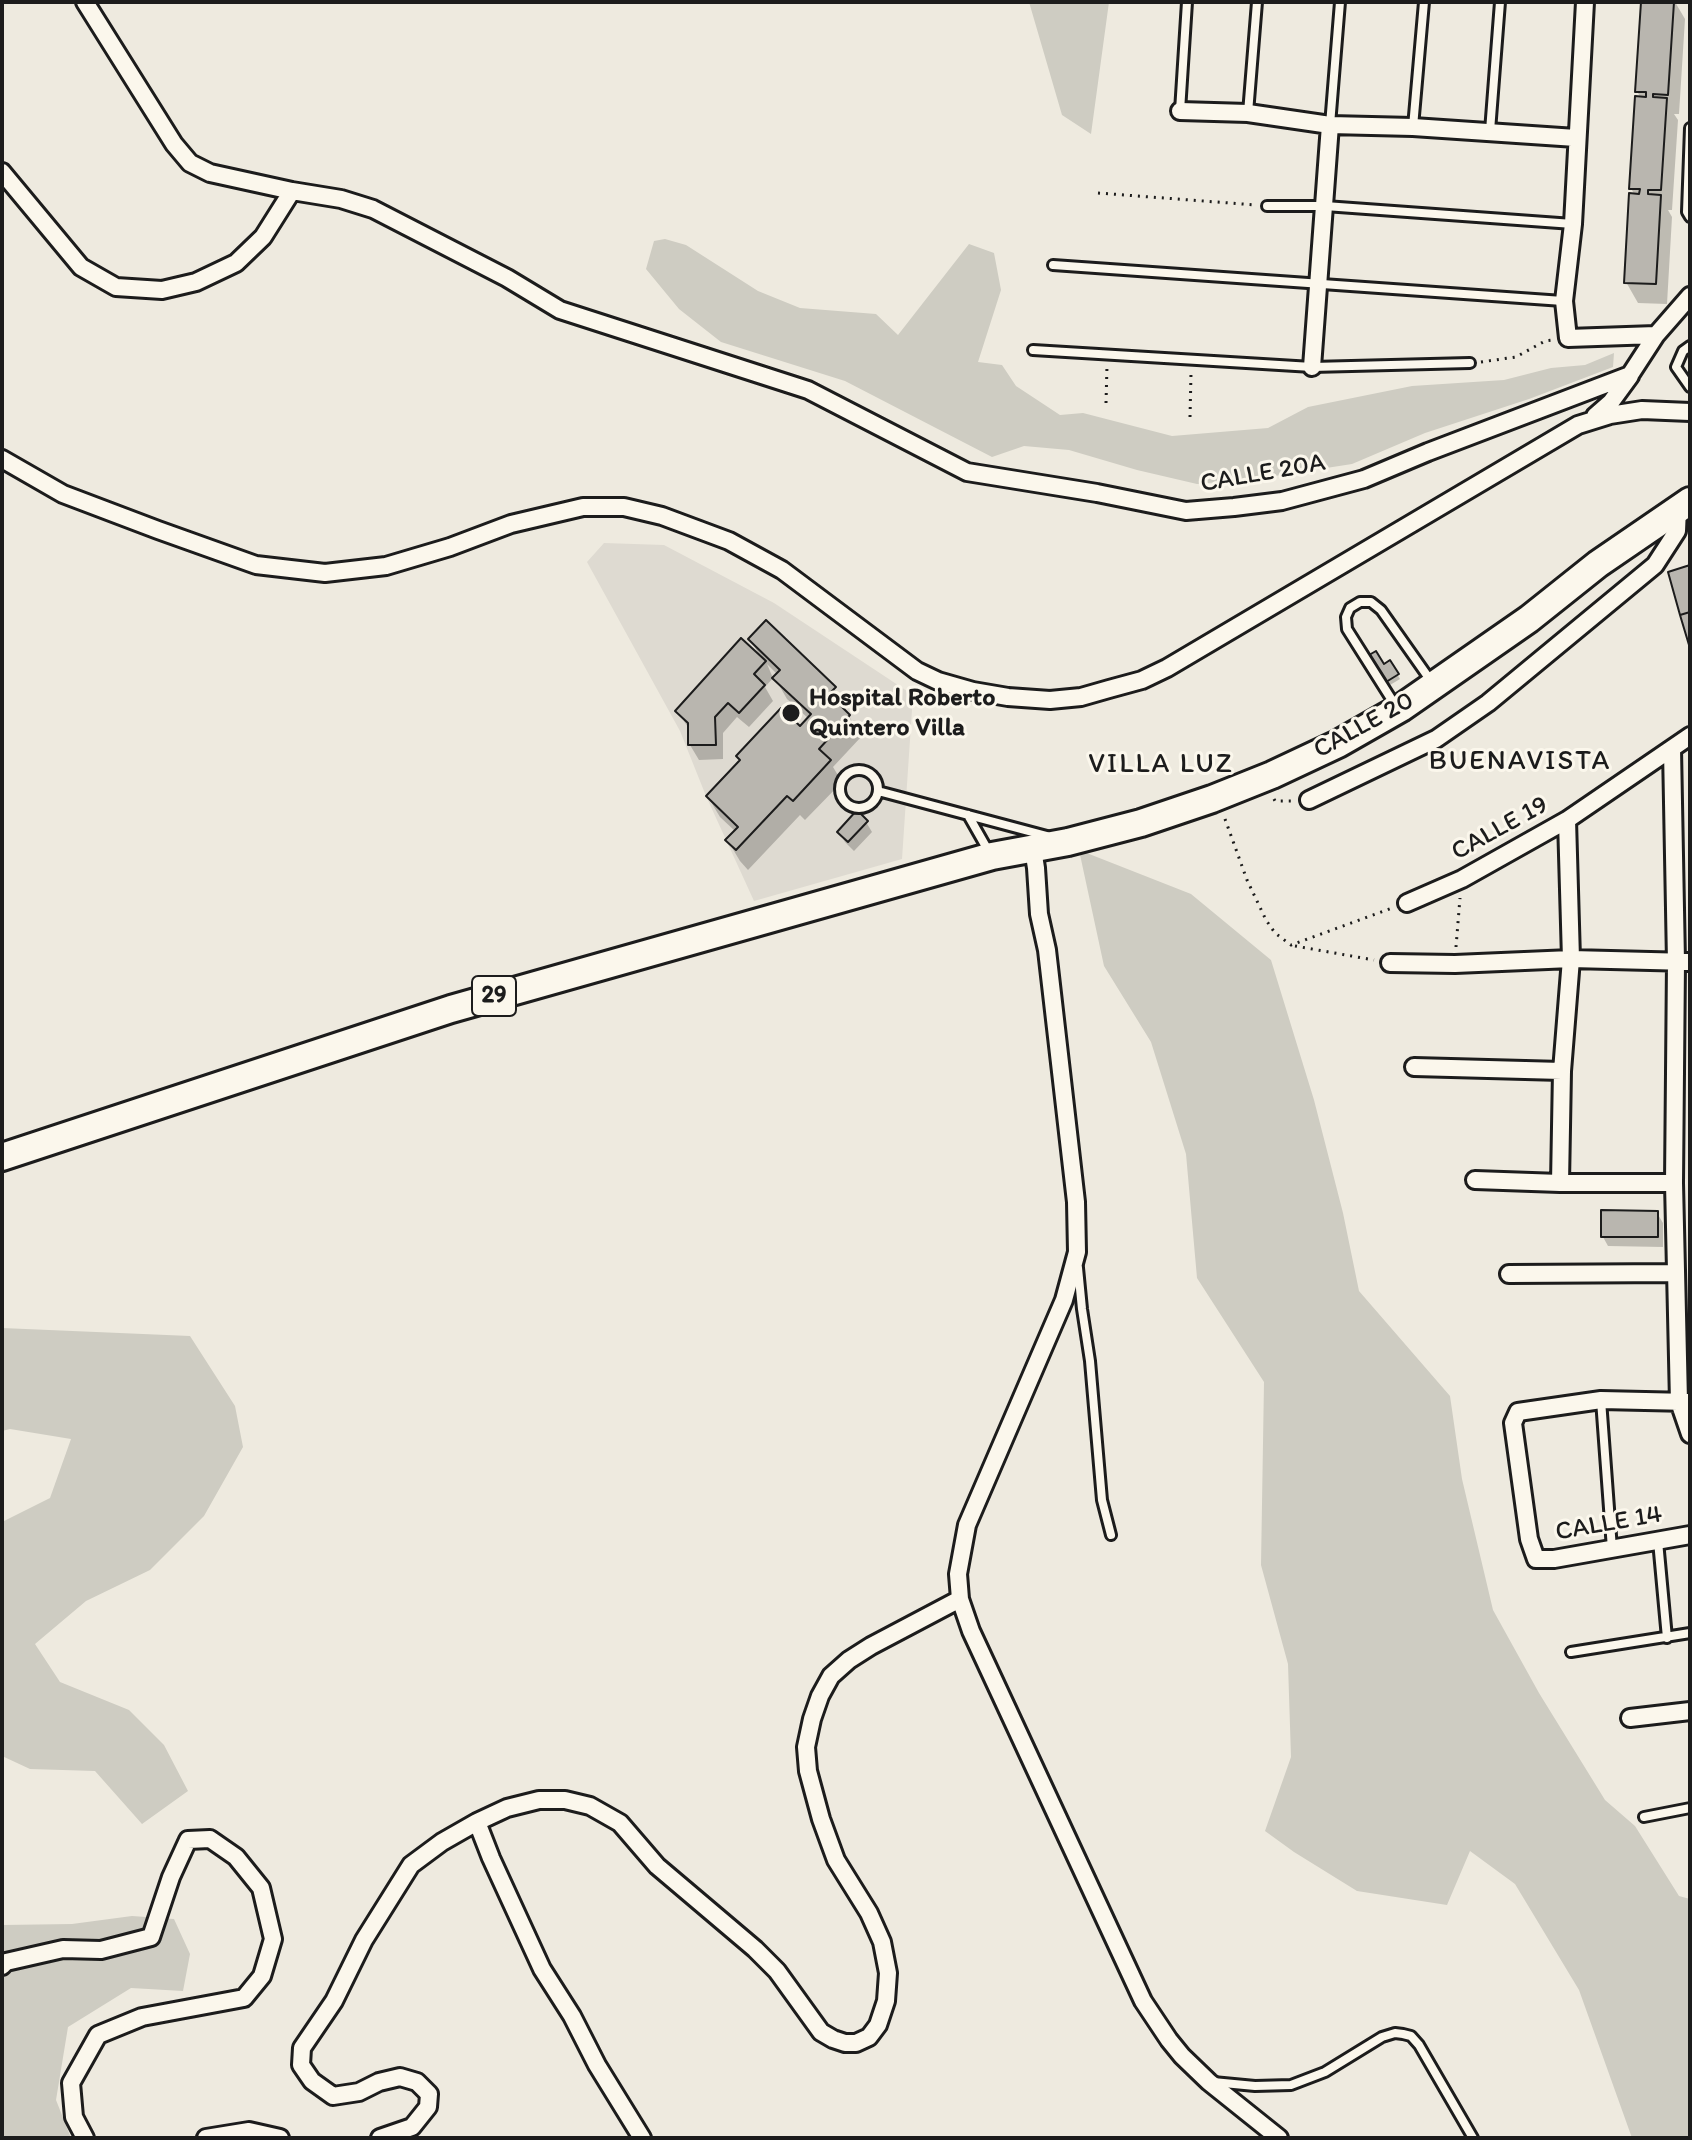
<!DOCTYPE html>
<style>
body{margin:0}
#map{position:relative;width:1692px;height:2140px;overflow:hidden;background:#eeeadf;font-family:Itim,sans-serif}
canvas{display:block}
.frame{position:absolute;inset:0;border:4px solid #1c1c1c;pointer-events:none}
</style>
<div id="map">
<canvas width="1692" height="2140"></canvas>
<div class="frame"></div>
</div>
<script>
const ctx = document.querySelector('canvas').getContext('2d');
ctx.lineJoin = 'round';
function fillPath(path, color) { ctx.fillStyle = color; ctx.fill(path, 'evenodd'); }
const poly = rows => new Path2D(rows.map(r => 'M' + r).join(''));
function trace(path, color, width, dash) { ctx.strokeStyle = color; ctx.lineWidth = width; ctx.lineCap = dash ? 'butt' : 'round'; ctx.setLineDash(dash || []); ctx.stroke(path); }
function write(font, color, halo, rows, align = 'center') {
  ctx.font = font + ' Itim,sans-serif'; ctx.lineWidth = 6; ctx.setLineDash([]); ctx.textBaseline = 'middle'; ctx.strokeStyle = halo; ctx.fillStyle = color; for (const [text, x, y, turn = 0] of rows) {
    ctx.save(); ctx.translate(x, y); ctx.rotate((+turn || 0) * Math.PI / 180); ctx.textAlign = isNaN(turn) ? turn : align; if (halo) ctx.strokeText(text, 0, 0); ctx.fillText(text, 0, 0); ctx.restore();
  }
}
fillPath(poly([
 [604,543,664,545,774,603,913,695,902,859,754,901,706,796,680,731,587,562]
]), '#dedad1');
fillPath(poly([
 [1029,2,1109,2,1091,134,1062,115],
 [665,239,686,245,758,291,800,308,876,314,898,335,969,244,994,253,1001,290,978,362,1002,365,1016,386,1060,415,1083,413,1172,436,1268,428,1308,407,1412,386,1504,380,1551,368,1585,365,1614,353,1613,367,1529,399,1425,433,1352,464,1262,478,1197,484,1137,470,1069,450,1024,446,992,457,845,381,721,342,679,309,646,269,654,241],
 [1079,850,1191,894,1271,960,1314,1100,1343,1213,1359,1291,1450,1396,1462,1479,1493,1610,1539,1693,1605,1800,1635,1826,1679,1896,1690,1899,1690,2138,1632,2138,1579,1990,1515,1884,1470,1851,1447,1905,1357,1891,1294,1852,1265,1831,1291,1757,1288,1664,1261,1565,1264,1382,1197,1278,1186,1154,1151,1042,1104,966],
 [2,1328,190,1336,235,1406,243,1447,204,1516,150,1570,86,1601,35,1644,60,1682,129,1710,164,1745,188,1791,142,1824,95,1771,30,1769,2,1756,2,1522,50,1498,71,1439,10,1429,2,1431],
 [132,1916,174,1919,190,1954,183,1991,131,1988,68,2027,56,2100,71,2138,2,2138,2,1926,3,1925,72,1924]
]), '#ceccc2');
fillPath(poly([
 [1643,2,1675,2,1685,19,1679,114,1674,114,1678,120,1672,210,1668,210,1672,217,1667,304,1638,303,1626,282,1635,196,1631,188,1641,99,1637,91],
 [750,639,834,688,846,708,844,711,849,716,861,737,833,767,842,782,805,820,800,815,748,870,740,861,728,841,736,832,720,817,708,797,800,729,809,719,787,699,775,678,778,675,767,664,773,678,765,687,773,701,749,727,737,717,723,733,723,759,699,760,690,745,690,730,677,711,761,658],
 [1372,656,1384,667,1390,663,1400,679,1390,685],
 [866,822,872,832,854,851,845,842,839,832],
 [1657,1213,1663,1223,1663,1247,1608,1246,1603,1237]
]), '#0003');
const building = poly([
 [1641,2,1674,2,1668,95,1653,94,1653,97,1667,98,1661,190,1648,190,1648,194,1661,195,1656,284,1624,283,1629,193,1639,194,1640,189,1629,189,1635,96,1646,97,1646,92,1635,92,1641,2],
 [1690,565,1690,612,1680,615,1668,572,1690,565],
 [1690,612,1690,645,1689,645,1680,615,1690,612],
 [766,620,836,687,829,694,850,715,819,749,831,760,793,801,787,796,736,850,725,840,738,827,706,796,740,760,736,756,781,708,800,726,811,714,772,678,780,670,748,639,766,620],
 [741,638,766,661,754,674,765,685,739,713,728,703,715,717,716,745,688,745,688,723,675,711,741,638],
 [1376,651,1384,664,1390,660,1399,674,1386,682,1369,655,1376,651],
 [857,810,868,821,848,842,837,832,857,810],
 [1601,1210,1658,1211,1658,1237,1601,1237,1601,1210]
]);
fillPath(building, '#b9b6af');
trace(building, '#1c1c1c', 2);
const lane = poly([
 [1180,111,1187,2],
 [1248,113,1257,2],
 [1330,125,1340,2],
 [1413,127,1424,2],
 [1690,128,1687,212,1690,217],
 [1490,131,1500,2],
 [1267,206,1325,206,1573,224],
 [1053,265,1563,301],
 [1690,346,1683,351,1676,367,1690,387],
 [1033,350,1312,367,1470,363],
 [1395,705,1347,629,1346,617,1350,608,1360,602,1371,602,1381,610,1431,681],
 '840 789a19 19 0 1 1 38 0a19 19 0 1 1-38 0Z',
 [878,791,1047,836],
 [968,815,989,852],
 [1078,1268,1082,1309,1090,1361,1102,1500,1111,1535],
 [1601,1400,1612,1549],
 [1658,1541,1667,1638],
 [1571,1652,1690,1633],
 [1644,1817,1690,1808],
 [1213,2082,1255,2086,1291,2085,1325,2072,1382,2037,1395,2033,1403,2034,1411,2036,1419,2045,1473,2138]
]);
const street = poly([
 [85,2,174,144,190,163,210,173,292,191,341,199,373,209,507,278,560,310,808,390,967,472,1097,493,1186,511,1234,507,1282,501,1364,479,1428,452,1630,375,1656,335,1690,296],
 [1585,2,1573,224,1564,301,1568,338,1656,335],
 [1180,111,1248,113,1330,125,1413,127,1576,138],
 [2,172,81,267,116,287,162,290,196,282,236,263,263,237,292,191],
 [1312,367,1330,125],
 [1595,416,1611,402,1630,376],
 [2,459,63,494,158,530,256,565,325,573,386,566,450,547,511,524,583,507,624,507,662,516,729,541,782,570,917,671,938,681,973,691,1008,697,1050,700,1081,697,1109,689,1142,680,1167,668,1578,425,1610,415,1642,410,1690,412],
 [1672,749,1676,962,1674,1183,1679,1402,1690,1434],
 [1309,800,1436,739,1488,703,1655,565,1677,531,1678,508],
 [1033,849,1036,868,1039,914,1047,950,1076,1202,1077,1252,1064,1300,967,1525,958,1574,960,1599,971,1631,1143,2001,1169,2040,1182,2056,1209,2082,1279,2138],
 [1407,903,1462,879,1567,820,1690,736],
 [1390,963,1455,964,1571,959,1690,962],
 [1414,1067,1562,1071],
 [1475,1180,1560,1183,1674,1183],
 [1560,1183,1562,1071,1571,959,1567,820],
 [1509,1274,1676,1273],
 [1689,1402,1601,1400,1518,1412,1513,1423,1529,1539,1536,1559,1554,1559,1690,1535],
 [1630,1718,1690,1711],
 [477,1822,491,1858,542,1969,572,2016,597,2065,642,2138],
 [2,1966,6,1962,63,1949,101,1950,151,1937,171,1877,188,1840,210,1839,236,1857,261,1888,273,1939,262,1976,244,1998,142,2017,98,2035,71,2083,74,2117,85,2138],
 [206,2138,249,2131,280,2138],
 [380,2138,412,2127,428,2107,429,2094,417,2082,400,2077,379,2082,359,2092,333,2096,312,2081,301,2065,302,2048,334,2001,364,1940,411,1865,442,1842,477,1822,507,1808,539,1800,565,1800,590,1806,620,1823,657,1866,755,1949,777,1971,821,2032,833,2039,845,2043,856,2043,869,2037,878,2025,886,2001,888,1973,882,1942,869,1913,836,1860,821,1819,808,1771,806,1747,812,1719,820,1696,831,1676,849,1660,871,1646,960,1599]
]);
const primary = poly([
 [2,1157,451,1009,992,856,1068,842,1141,823,1212,799,1272,775,1338,744,1401,708,1529,619,1598,564,1690,501]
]);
trace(lane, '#1c1c1c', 14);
trace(street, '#1c1c1c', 22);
trace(primary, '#1c1c1c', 32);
trace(poly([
 [1098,193,1256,205],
 [1481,362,1516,357,1545,341,1553,340],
 [1106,403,1107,366],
 [1190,417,1191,373],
 [1274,799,1275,801,1294,801],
 [1225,819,1247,880,1266,920,1275,933,1291,945,1392,908],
 [1295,946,1374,960],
 [1456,947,1460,898]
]), '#1c1c1c', 3, [2, 6]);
trace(lane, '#fbf7ec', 8);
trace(street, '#fbf7ec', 16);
trace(primary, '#fbf7ec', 26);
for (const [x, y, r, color] of [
 [791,713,10,"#1c1c1c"]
]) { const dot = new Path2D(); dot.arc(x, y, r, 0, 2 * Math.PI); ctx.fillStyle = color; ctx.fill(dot); trace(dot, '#fbf7ec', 3); }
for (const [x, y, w] of [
 [494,996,44]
]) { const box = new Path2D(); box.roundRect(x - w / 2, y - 20, w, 40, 6); ctx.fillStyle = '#fbf7ec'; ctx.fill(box); trace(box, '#1c1c1c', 2); }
write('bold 24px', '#1c1c1c', null, [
 ["29",494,996]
]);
write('26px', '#1c1c1c', '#fbf7ec', [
 ["CALLE 20A",1263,474,-10],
 ["CALLE 20",1364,726,-29],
 ["CALLE 19",1500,829,-29],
 ["CALLE 14",1609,1524,-10]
]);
write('bold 26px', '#1c1c1c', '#fbf7ec', [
 ["Hospital Roberto",809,698],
 ["Quintero Villa",809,728]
], 'left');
ctx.letterSpacing = '2px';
write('28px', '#1c1c1c', '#fbf7ec', [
 ["BUENAVISTA",1520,762],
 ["VILLA LUZ",1161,765]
]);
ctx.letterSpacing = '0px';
</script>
